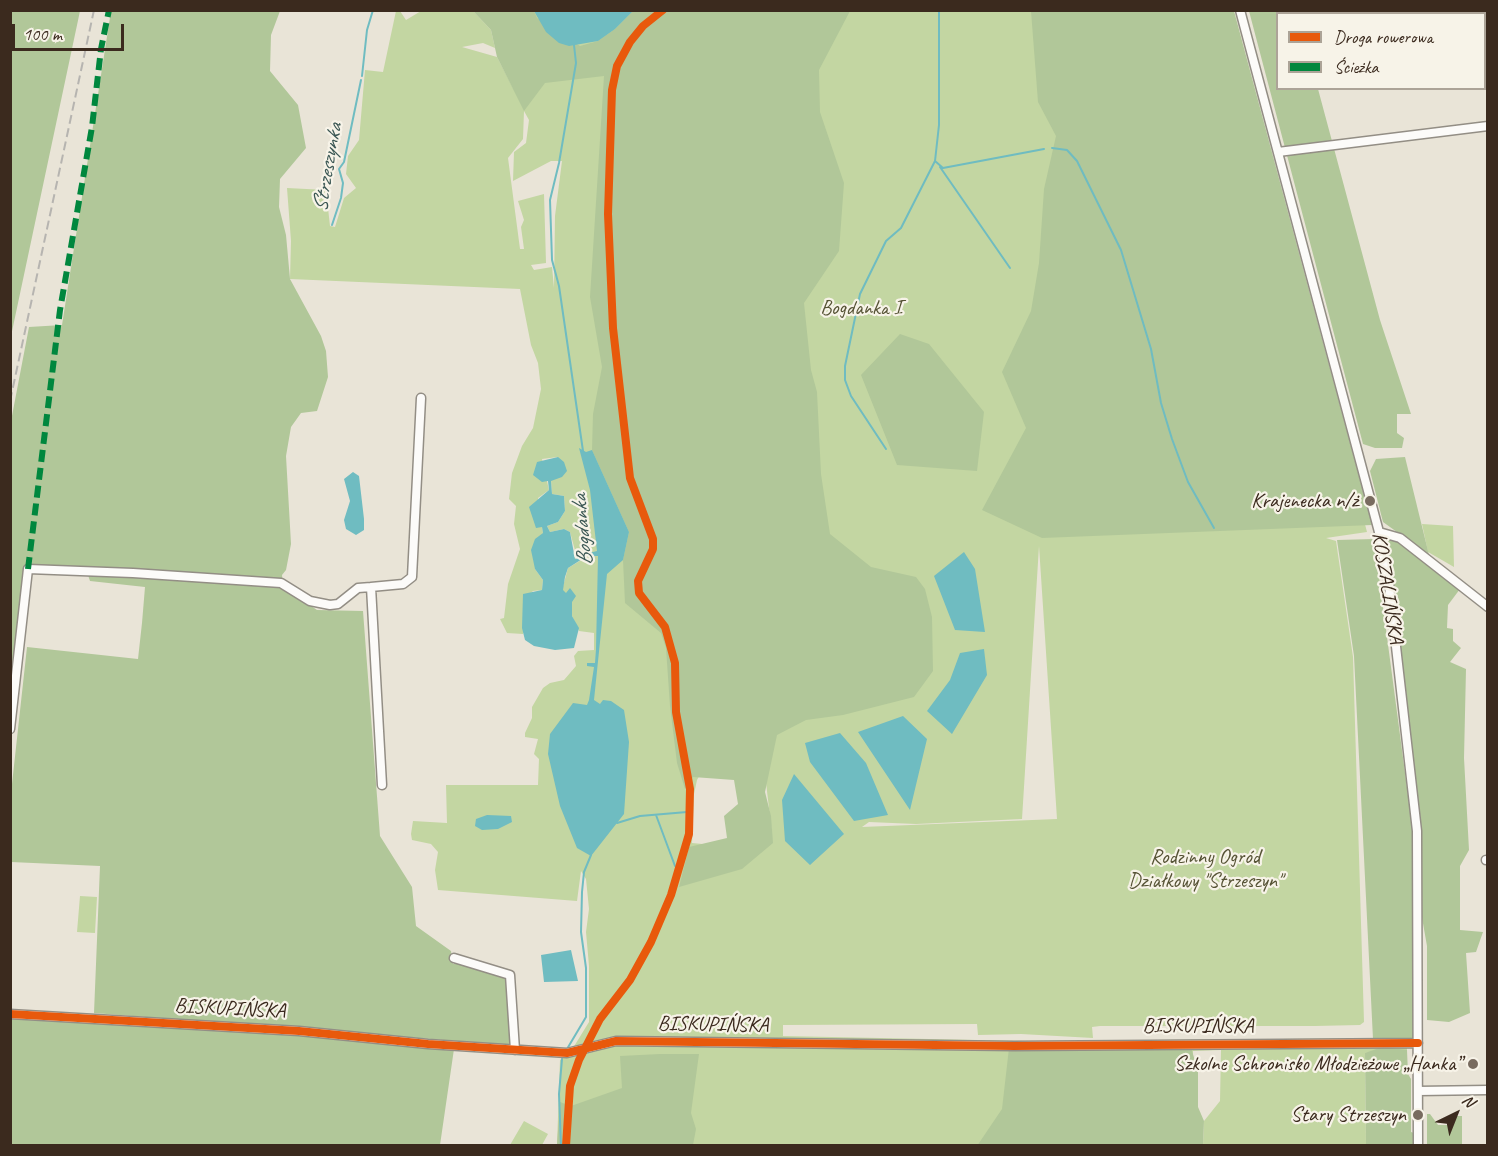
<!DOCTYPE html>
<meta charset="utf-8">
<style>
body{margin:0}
#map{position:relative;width:1498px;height:1156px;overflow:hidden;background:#e9e4d7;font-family:Caveat,sans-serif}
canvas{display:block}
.frame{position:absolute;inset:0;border:12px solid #3b2a1e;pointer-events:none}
.legend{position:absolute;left:1276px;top:12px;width:210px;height:78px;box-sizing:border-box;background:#f7f3e8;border:2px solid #aca397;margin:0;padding:8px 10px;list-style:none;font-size:18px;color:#3b2a1e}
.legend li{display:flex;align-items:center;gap:12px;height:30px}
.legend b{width:30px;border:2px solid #aca397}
.north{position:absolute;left:1426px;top:1084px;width:60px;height:60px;-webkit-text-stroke:4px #f7f3e8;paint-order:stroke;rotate:43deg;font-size:16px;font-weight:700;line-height:24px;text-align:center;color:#3b2a1e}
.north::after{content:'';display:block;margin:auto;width:21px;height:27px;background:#3b2a1e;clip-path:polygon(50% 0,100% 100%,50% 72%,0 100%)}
.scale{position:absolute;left:12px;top:24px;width:112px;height:27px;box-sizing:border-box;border:3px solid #3b2a1e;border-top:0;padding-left:8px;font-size:18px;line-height:21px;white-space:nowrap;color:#3b2a1e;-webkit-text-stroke:4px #f7f3e8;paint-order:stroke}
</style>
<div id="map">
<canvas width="1498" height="1156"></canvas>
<div class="frame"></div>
<ul class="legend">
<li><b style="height:8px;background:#e8590c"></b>Droga rowerowa</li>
<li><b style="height:8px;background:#00873e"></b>Ścieżka</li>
</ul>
<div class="north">N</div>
<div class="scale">100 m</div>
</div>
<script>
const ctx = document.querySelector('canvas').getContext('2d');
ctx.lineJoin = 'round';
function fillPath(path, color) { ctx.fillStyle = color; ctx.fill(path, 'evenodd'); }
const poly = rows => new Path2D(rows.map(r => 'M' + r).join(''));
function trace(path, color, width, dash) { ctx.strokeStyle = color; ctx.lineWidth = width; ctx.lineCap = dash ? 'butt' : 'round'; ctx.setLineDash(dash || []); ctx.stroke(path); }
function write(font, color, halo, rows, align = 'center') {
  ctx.font = font + ' Caveat,sans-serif'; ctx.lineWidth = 4.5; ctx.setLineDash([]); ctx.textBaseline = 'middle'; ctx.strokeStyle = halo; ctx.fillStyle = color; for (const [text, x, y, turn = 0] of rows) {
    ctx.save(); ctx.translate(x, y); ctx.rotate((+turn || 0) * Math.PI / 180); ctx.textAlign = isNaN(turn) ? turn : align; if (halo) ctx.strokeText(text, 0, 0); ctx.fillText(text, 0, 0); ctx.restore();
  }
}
fillPath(poly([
 [396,11,400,11,406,20,421,11,473,11,491,30,495,48,483,43,462,47,497,57,513,88,523,11,1231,11,1367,532,1326,538,1336,541,1353,657,1364,1022,1360,1025,1314,1026,1100,1026,1092,1027,1093,1038,1021,1034,978,1035,977,1024,783,1025,783,1036,1026,1041,1407,1038,1407,1050,1365,1053,1366,1145,1203,1145,1204,1121,1220,1101,1221,1050,1193,1051,1191,1145,557,1145,560,1060,573,1048,589,1022,589,966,586,932,589,909,586,879,581,871,577,901,438,890,435,870,438,852,431,844,412,840,411,834,413,821,447,823,446,785,538,785,539,759,534,754,538,739,525,737,525,733,532,718,532,707,543,688,550,683,564,680,576,666,574,656,578,651,594,650,594,633,579,631,572,616,572,602,562,590,568,568,593,553,574,559,576,554,570,532,564,529,550,532,547,526,558,522,565,511,564,496,552,494,551,480,558,457,542,459,549,490,538,498,543,533,535,569,543,580,542,590,533,591,523,601,523,634,507,633,500,619,504,618,508,584,520,549,514,524,516,506,509,499,512,473,522,446,533,428,541,389,538,363,531,345,520,289,290,279,291,241,287,188,326,190,330,226,335,227,344,198,356,188,346,174,348,156,359,140,365,70,383,72],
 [524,111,529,120,526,143,514,152,513,181,551,161,562,161,555,216,554,288,552,267,534,270,531,265,546,263,544,194,518,201,524,220,521,227,524,249,520,249,508,158,523,139],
 [1039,546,1057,819,862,827,869,822,916,824,1022,819],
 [708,760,765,774,772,834,734,847,692,843,694,794,697,780],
 [1422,524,1453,526,1454,567,1428,552],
 [80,896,97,897,95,933,77,932],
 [524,1121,548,1134,542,1145,510,1145]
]), '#c3d6a2');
fillPath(poly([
 [11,10,80,11,11,336,10,11],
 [1297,10,1298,13,1278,14,1278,88,1318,89,1380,320,1411,414,1397,414,1397,433,1404,438,1402,448,1375,448,1363,444,1249,11],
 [111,11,280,11,271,35,270,71,298,105,306,148,280,179,279,207,286,235,290,279,321,336,326,351,328,377,317,411,301,413,291,427,286,456,291,544,286,570,282,575,283,587,317,610,363,611,380,836,412,887,416,926,451,951,453,964,459,963,507,976,512,1040,508,1045,94,1013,100,866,11,862,11,793,27,647,138,659,142,623,145,587,90,581,86,569,26,565,11,693,11,421,29,327,62,325],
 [473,11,534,11,537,18,580,46,598,41,615,29,633,11,850,11,819,70,820,112,844,183,839,251,804,303,811,370,817,392,821,474,830,534,871,567,916,577,925,589,932,617,933,671,914,697,843,715,806,720,777,735,765,792,771,816,773,843,742,869,679,887,689,847,727,838,724,816,738,804,734,780,693,777,685,789,677,763,670,706,666,648,661,633,625,603,623,560,629,532,592,450,593,414,602,367,590,297,604,76,545,83,524,111,497,57,491,30],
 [1031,11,1234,11,1372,525,1042,538,982,510,1026,428,1002,372,1031,311,1039,263,1044,189,1056,136,1038,102],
 [900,334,929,344,984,412,977,471,897,465,861,375],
 [1405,457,1429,555,1383,522,1370,471,1376,459],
 [1391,537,1460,589,1448,605,1447,628,1453,629,1453,641,1461,648,1450,662,1466,669,1464,758,1469,850,1460,866,1460,930,1483,932,1476,952,1466,953,1470,1013,1449,1022,1427,1020,1427,946,1421,912,1419,810,1385,544],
 [1374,539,1413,833,1413,1039,1373,1039,1354,656,1337,540],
 [10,1018,301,1035,454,1049,440,1145,11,1145],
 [1382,1047,1407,1050,1408,1074,1411,1079,1411,1132,1414,1133,1414,1145,1366,1145,1365,1053],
 [1009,1048,1191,1048,1198,1070,1198,1107,1204,1121,1203,1145,977,1146,1002,1109],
 [660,1054,699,1054,691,1113,696,1129,693,1145,557,1145,560,1102,571,1106,622,1088,620,1056],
 [1427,1114,1430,1114,1438,1125,1448,1125,1457,1116,1462,1116,1462,1145,1427,1145]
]), '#b1c799');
fillPath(poly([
 [534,11,633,11,615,29,598,41,569,46,559,43,546,32],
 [579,448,586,452,592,450,629,532,623,560,607,574,594,700,600,704,603,700,611,701,624,710,629,742,624,814,591,856,577,848,560,806,548,754,550,734,573,703,587,705,589,700,594,667,587,666,587,663,595,663,596,649,598,556,587,556,568,568,565,577,563,590,566,593,570,588,576,596,572,602,572,616,579,628,574,648,555,650,534,646,525,640,522,628,523,594,542,590,543,580,535,569,531,550,535,539,543,533,542,527,536,528,529,507,549,490,548,481,542,482,533,475,537,462,558,457,564,462,567,471,562,477,551,481,552,494,564,496,565,511,558,522,547,526,550,532,564,529,570,532,575,559,585,554,597,551,590,490],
 [353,472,359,476,364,519,364,530,356,535,346,529,344,520,350,501,344,479],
 [964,552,975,569,985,632,955,630,934,576],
 [984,649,987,675,952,734,927,711,950,680,960,653],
 [903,716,927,739,910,810,858,732],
 [840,733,866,763,888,815,854,821,810,762,805,743],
 [794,774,844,834,810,865,785,841,782,800],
 [487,815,511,816,512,822,498,829,482,830,475,826,476,819],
 [571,950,578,981,544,982,541,955]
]), '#6fbcc1');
trace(poly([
 [574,45,576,63,559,163,550,200,552,260,559,286,583,451],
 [362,76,367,30,373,10],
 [1052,148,1067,150,1077,161,1121,250,1151,349,1161,403,1172,439,1188,482,1214,528],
 [935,161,943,168,1044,149],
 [940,167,1010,268],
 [332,225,341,198,343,183,339,169,344,162,361,80],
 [886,449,851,396,845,380,845,366,860,294,886,241,901,228,935,161,939,125,939,10],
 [656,815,675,866],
 [617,823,640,816,687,812],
 [567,1049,586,1017,586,968,581,932,582,892,584,872,591,855],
 [561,1146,559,1094,562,1059]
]), '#6fbcc1', 2);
const minor = poly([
 [1240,10,1379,532,1389,585,1417,831,1418,1146],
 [1278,152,1488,126],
 [1379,532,1400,538,1488,607],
 [371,587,403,584,412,577,421,398],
 [10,729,28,569,133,573,281,583,310,601,330,605,338,604,358,588,371,587,382,785],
 [1486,860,1488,860],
 [454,958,510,975,515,1050],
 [10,1014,299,1031,428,1044,567,1053,616,1041,1014,1046,1418,1043],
 [1418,1091,1488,1090]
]);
trace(minor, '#938e85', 11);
trace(minor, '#fcfbf9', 8);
trace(poly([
 [10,401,94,10]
]), '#b6b4b0', 2, [9, 4.5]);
trace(poly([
 [28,569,60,310,92,127,101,49,109,10],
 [1486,860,1488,860]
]), '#00873e', 6, [12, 6]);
trace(poly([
 [10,1014,299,1031,428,1044,567,1053,616,1041,1014,1046,1418,1043],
 [566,1146,570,1086,579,1060,600,1019,630,980,651,942,671,895,689,834,690,789,676,712,675,663,665,627,639,593,638,581,653,549,653,539,630,478,613,328,608,214,612,90,617,66,630,42,643,26,663,10]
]), '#e8590c', 8);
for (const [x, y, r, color] of [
 [1370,501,6,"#786b5f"],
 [1473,1064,6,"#786b5f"],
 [1418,1115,6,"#786b5f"]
]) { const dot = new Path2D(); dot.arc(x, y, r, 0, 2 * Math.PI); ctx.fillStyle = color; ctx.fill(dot); trace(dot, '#f7f3e8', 2); }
write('21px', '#555234', '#f7f3e8', [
 ["Bogdanka I",861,308],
 ["Rodzinny Ogród",1205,857],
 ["Działkowy \"Strzeszyn\"",1205,881]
]);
write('21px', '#3b2a1e', '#f7f3e8', [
 ["Krajenecka n/ż",1358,501],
 ["Szkolne Schronisko Młodzieżowe „Hanka”",1461,1064],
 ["Stary Strzeszyn",1406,1115]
], 'right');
write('21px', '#3b2a1e', '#f7f3e8', [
 ["KOSZALIŃSKA",1387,588,81],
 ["BISKUPIŃSKA",230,1009,3],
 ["BISKUPIŃSKA",713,1025,1],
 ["BISKUPIŃSKA",1198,1026]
]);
write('italic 22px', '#3b5754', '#f7f3e8', [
 ["Strzeszynka",328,168,-80],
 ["Bogdanka",583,530,-95]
]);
</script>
